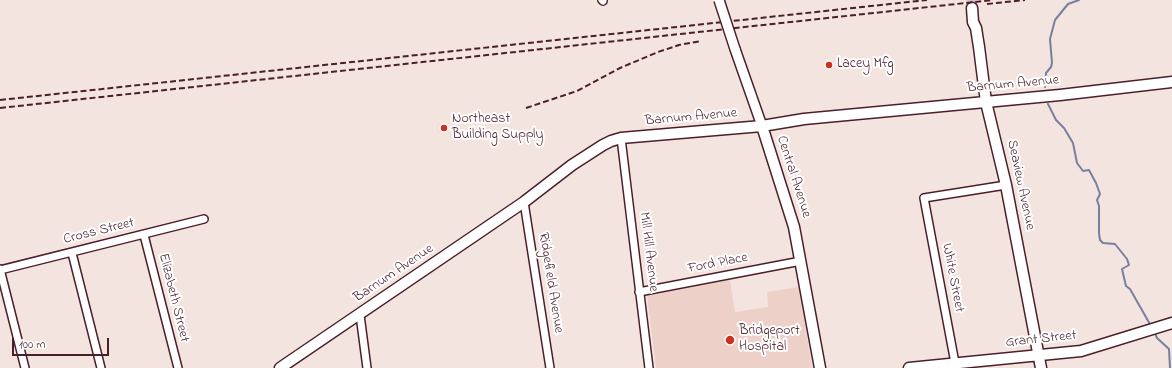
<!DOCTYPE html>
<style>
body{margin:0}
#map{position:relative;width:1172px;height:368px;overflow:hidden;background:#f4e4df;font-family:"Indie Flower",sans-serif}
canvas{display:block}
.scale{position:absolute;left:12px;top:338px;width:97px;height:18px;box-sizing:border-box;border:2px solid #4a1f2b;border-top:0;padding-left:5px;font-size:12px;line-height:14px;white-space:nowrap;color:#4a1f2b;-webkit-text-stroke:3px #fff;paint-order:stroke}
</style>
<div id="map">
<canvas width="1172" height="368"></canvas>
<div class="scale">100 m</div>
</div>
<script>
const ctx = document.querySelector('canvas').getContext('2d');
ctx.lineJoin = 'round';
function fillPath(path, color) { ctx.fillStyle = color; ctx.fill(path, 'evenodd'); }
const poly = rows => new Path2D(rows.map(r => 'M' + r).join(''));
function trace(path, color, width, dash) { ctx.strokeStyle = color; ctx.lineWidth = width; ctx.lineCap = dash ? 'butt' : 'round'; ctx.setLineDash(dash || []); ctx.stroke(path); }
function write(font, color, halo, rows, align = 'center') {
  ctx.font = font + ' "Indie Flower",sans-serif'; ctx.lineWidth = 4; ctx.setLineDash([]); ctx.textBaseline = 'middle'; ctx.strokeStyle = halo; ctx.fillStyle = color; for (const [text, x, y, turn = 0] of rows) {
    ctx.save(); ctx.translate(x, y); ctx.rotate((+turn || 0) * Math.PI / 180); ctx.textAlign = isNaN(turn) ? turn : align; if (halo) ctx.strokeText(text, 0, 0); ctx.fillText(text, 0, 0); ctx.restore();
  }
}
fillPath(poly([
 [730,280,735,312,768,307,767,292,799,287,812,368,656,368,647,296]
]), '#edd1c8');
trace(poly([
 [1045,87,1046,73,1051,67,1052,63,1050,39,1055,20,1068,4,1079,0],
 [1048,104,1056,120,1064,128,1073,143,1077,163,1083,171,1089,170,1096,183,1100,194,1097,200,1099,206,1099,233,1100,240,1103,243,1115,244,1127,259,1129,265,1122,269,1126,286,1130,289,1151,326],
 [1154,331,1157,338,1169,349,1170,368]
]), '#76809f', 2);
trace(poly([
 [971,0,972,8]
]), '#d2bdbb', 10, [10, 5]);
const minor = poly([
 [602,0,603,1],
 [621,138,649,368],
 [524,202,550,368],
 [144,235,178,368],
 [72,253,101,368],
 [0,269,25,368],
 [0,270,204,219],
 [639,292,801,261],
 [360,315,367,368],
 [955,363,924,198,1006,185]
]);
const tertiary = poly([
 [735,49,762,126]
]);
const secondary = poly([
 [972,8,973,22,976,28,979,47,986,102,1006,185,1041,368],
 [762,126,794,227,820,368],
 [280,368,524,202,572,165,603,145,611,141,621,138,762,126,804,119,1060,95,1172,82],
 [909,368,1081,351,1172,323]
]);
trace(minor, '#4a1f2b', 10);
trace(tertiary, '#4a1f2b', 12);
trace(secondary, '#4a1f2b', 13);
trace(minor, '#fff', 7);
trace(tertiary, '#fff', 9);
trace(secondary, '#fff', 10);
trace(poly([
 [987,4,1025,0],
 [0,100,927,0],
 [0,108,993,0],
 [526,108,577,91,620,68,658,52,679,45,701,41]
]), '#4a1f2b', 2, [6, 3]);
const tertiaryBridge = poly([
 [719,0,735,49]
]);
trace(tertiaryBridge, '#4a1f2b', 12, []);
trace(tertiaryBridge, '#fff', 9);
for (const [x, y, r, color] of [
 [829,65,4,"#c8321e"],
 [444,128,4,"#c8321e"],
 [730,340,5,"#c8321e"]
]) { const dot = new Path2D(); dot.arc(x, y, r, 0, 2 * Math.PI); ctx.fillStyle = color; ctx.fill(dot); trace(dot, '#fff', 1.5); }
write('14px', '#4a1f2b', '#fff', [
 ["Lacey Mfg",837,65],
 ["Northeast",452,120],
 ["Building Supply",452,136],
 ["Bridgeport",739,332],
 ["Hospital",739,348]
], 'left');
write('14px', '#4a1f2b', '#fff', [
 ["Barnum Avenue",1013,85,-5],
 ["Barnum Avenue",691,118,-5],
 ["Central Avenue",793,177,72],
 ["Seaview Avenue",1020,185,78],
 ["Cross Street",99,232,-14],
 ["Mill Hill Avenue",648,252,83],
 ["Ford Place",718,264,-11],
 ["Barnum Avenue",394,274,-34],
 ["White Street",952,278,79],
 ["Ridgefield Avenue",550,283,81],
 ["Elizabeth Street",173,298,76],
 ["Grant Street",1041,340,-6]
]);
</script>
